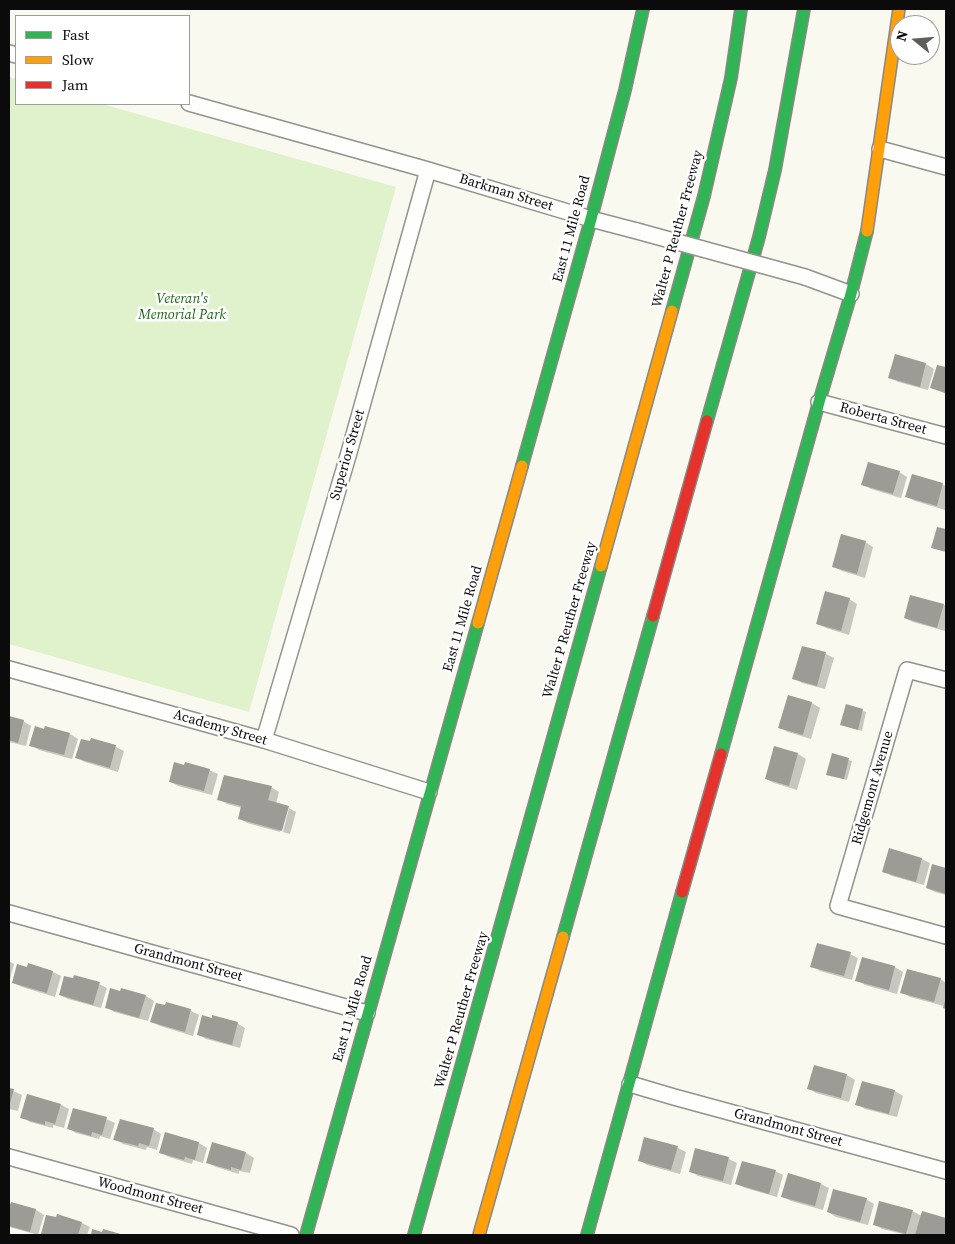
<!DOCTYPE html>
<style>
body{margin:0}
#map{position:relative;width:955px;height:1244px;overflow:hidden;background:#faf9ef;font-family:"Source Serif 4",serif}
canvas{display:block}
.frame{position:absolute;inset:0;border:10px solid #0b0b0b;pointer-events:none}
.legend{position:absolute;left:15px;top:15px;width:175px;height:90px;box-sizing:border-box;background:#fff;border:1px solid #9d9d9d;margin:0;padding:6px 9px;list-style:none;font-size:15px;color:#0b0b0b}
.legend li{display:flex;align-items:center;gap:10px;height:25px}
.legend b{width:25px;border:1px solid #9d9d9d}
.north{position:absolute;left:890px;top:15px;width:50px;height:50px;box-sizing:border-box;background:#fff;border:1px solid #9d9d9d;border-radius:50%;rotate:287deg;font-size:14px;font-weight:700;line-height:20px;text-align:center;color:#0b0b0b}
.north::after{content:'';display:block;margin:auto;width:18px;height:22px;background:#5f5e5b;clip-path:polygon(50% 0,100% 100%,50% 72%,0 100%)}
</style>
<div id="map">
<canvas width="955" height="1244"></canvas>
<div class="frame"></div>
<ul class="legend">
<li><b style="height:6px;background:#30b455"></b>Fast</li>
<li><b style="height:6px;background:#ff9f0a"></b>Slow</li>
<li><b style="height:6px;background:#e5322d"></b>Jam</li>
</ul>
<div class="north">N</div>
</div>
<script>
const ctx = document.querySelector('canvas').getContext('2d');
ctx.lineJoin = 'round';
function fillPath(path, color) { ctx.fillStyle = color; ctx.fill(path, 'evenodd'); }
const poly = rows => new Path2D(rows.map(r => 'M' + r).join(''));
function trace(path, color, width, dash) { ctx.strokeStyle = color; ctx.lineWidth = width; ctx.lineCap = dash ? 'butt' : 'round'; ctx.setLineDash(dash || []); ctx.stroke(path); }
function write(font, color, halo, rows, align = 'center') {
  ctx.font = font + ' "Source Serif 4",serif'; ctx.lineWidth = 5; ctx.setLineDash([]); ctx.textBaseline = 'middle'; ctx.strokeStyle = halo; ctx.fillStyle = color; for (const [text, x, y, turn = 0] of rows) {
    ctx.save(); ctx.translate(x, y); ctx.rotate((+turn || 0) * Math.PI / 180); ctx.textAlign = isNaN(turn) ? turn : align; if (halo) ctx.strokeText(text, 0, 0); ctx.fillText(text, 0, 0); ctx.restore();
  }
}
fillPath(poly([
 [9,77,16,79,16,104,102,104,396,187,249,712,9,644]
]), '#dff2cc');
fillPath(poly([
 [896,356,926,364,934,369,928,390,898,382,890,377],
 [938,366,946,368,946,394,932,388],
 [899,472,907,477,901,498,871,489,862,484],
 [913,475,946,486,945,510,915,501,907,497],
 [865,542,873,547,865,578,842,571,834,567],
 [849,599,857,604,849,635,826,628,818,624],
 [944,605,946,606,945,631,913,622,905,618],
 [802,647,826,654,834,658,825,689,802,683,794,678],
 [788,696,812,703,820,708,811,739,788,732,780,728],
 [847,706,866,712,862,731,842,725],
 [9,717,23,721,31,726,26,746,9,742],
 [46,727,70,734,78,739,72,759,39,750,31,745,45,730],
 [92,740,116,747,124,751,118,772,85,762,77,758],
 [774,748,798,754,806,759,797,790,774,783,766,779],
 [833,755,852,761,847,780,831,776],
 [209,770,218,774,212,795,178,786,170,781],
 [271,787,279,792,276,804,287,807,280,832,247,823,239,818,242,808,227,804,219,799],
 [289,808,296,812,290,834,283,832],
 [890,850,922,859,930,863,924,885,892,876,884,872],
 [933,866,946,869,946,895,935,892,927,888],
 [850,954,858,958,852,980,820,971,812,966],
 [862,958,895,967,903,972,897,994,865,985,857,980],
 [9,961,14,964,9,983],
 [28,968,53,972,61,976,55,997,22,987,14,983],
 [940,979,946,983,946,1009,944,1006,910,997,902,992],
 [99,984,107,988,101,1008,68,999,60,995],
 [146,996,154,1001,148,1021,114,1012,106,1007],
 [167,1004,191,1011,199,1015,193,1036,160,1026,152,1022,166,1007],
 [237,1023,245,1028,240,1048,206,1039,198,1034],
 [847,1075,855,1080,849,1102,816,1093,808,1088],
 [863,1082,895,1091,903,1096,897,1117,865,1109,857,1104],
 [9,1089,22,1095,18,1111,9,1109],
 [61,1105,69,1109,64,1128,53,1125,53,1128,30,1122,22,1117],
 [106,1119,115,1123,110,1139,100,1136,99,1139,76,1133,68,1128],
 [153,1129,161,1134,157,1150,147,1147,146,1150,123,1144,115,1139],
 [166,1134,199,1143,207,1148,203,1163,193,1160,192,1164,169,1157,161,1153],
 [645,1139,678,1148,686,1152,680,1174,647,1165,639,1160],
 [213,1144,246,1153,254,1158,250,1173,239,1171,239,1174,216,1167,208,1163],
 [696,1150,729,1159,737,1163,731,1185,698,1176,690,1171],
 [775,1171,783,1175,777,1197,745,1188,737,1184],
 [821,1184,829,1188,823,1210,791,1201,783,1197],
 [866,1199,874,1204,868,1225,836,1217,828,1212],
 [9,1206,36,1210,44,1215,38,1235,9,1227],
 [912,1211,922,1216,923,1212,946,1219,946,1235,918,1235,916,1234,915,1235,907,1235,882,1229,874,1224],
 [82,1223,90,1227,87,1235,45,1235,42,1234]
]), '#0003');
fillPath(poly([
 [895,354,926,363,920,387,888,378],
 [937,365,946,367,946,393,930,388],
 [868,462,900,471,893,494,861,485],
 [912,474,943,483,937,506,905,497],
 [937,527,946,529,946,552,931,548],
 [841,534,866,541,857,574,832,567],
 [825,591,850,598,841,631,816,624],
 [910,595,944,604,937,628,904,618],
 [802,646,826,652,817,686,792,679],
 [788,695,812,702,803,735,778,728],
 [846,704,863,709,858,730,840,725],
 [9,716,24,720,18,743,9,740],
 [35,726,44,729,45,726,70,733,64,755,29,746],
 [91,738,116,745,110,768,75,758,81,739,90,741],
 [774,746,798,753,789,786,765,779],
 [832,753,849,758,844,779,826,775],
 [174,762,184,765,185,762,210,769,204,791,169,782],
 [224,775,272,786,268,800,289,806,282,831,238,819,241,806,217,800],
 [889,848,922,858,916,882,882,872],
 [932,864,946,868,946,894,926,888],
 [817,943,851,952,844,976,810,967],
 [862,957,895,966,889,990,855,981],
 [28,963,53,971,47,993,12,983,17,964,27,967],
 [907,969,941,978,934,1002,900,993],
 [74,975,100,982,93,1005,59,995,64,976,73,978],
 [110,988,120,991,121,988,146,995,139,1018,105,1008],
 [946,997,946,1009,943,1008],
 [166,1002,191,1009,185,1032,150,1022,156,1003,165,1005],
 [202,1015,212,1018,212,1015,238,1022,232,1045,197,1035],
 [814,1065,847,1074,841,1098,807,1089],
 [862,1081,895,1090,889,1114,855,1105],
 [9,1088,14,1089,9,1107],
 [27,1094,61,1104,55,1124,45,1121,45,1125,20,1118],
 [73,1108,107,1117,102,1135,92,1132,91,1136,67,1129],
 [120,1119,154,1128,149,1146,139,1143,138,1146,113,1140],
 [165,1132,199,1142,195,1160,185,1157,184,1160,159,1153],
 [644,1137,678,1146,671,1170,638,1161],
 [212,1142,246,1152,241,1170,231,1167,231,1170,206,1163],
 [695,1148,729,1157,723,1181,689,1172],
 [742,1161,776,1170,769,1194,735,1184],
 [788,1173,821,1183,815,1206,781,1197],
 [833,1189,867,1198,860,1222,827,1212],
 [879,1201,913,1210,906,1234,873,1225],
 [11,1202,36,1209,30,1232,9,1226,9,1205,10,1205],
 [922,1211,946,1218,946,1235,915,1235],
 [57,1214,82,1222,78,1235,41,1234,46,1215,56,1217],
 [92,1229,102,1232,103,1229,124,1235,91,1235]
]), '#9c9b95');
const street = poly([
 [9,53,16,55],
 [189,103,428,170,591,219,637,231],
 [880,149,946,167],
 [805,277,851,294],
 [819,402,946,436],
 [9,669,264,740,429,792],
 [946,680,907,670,838,906,946,936],
 [264,740,348,456,428,170],
 [9,913,367,1013],
 [630,1084,674,1097,946,1171],
 [9,1157,291,1235]
]);
const fast = poly([
 [672,311,704,196,731,78,741,9],
 [707,421,759,237,775,170,804,9],
 [522,466,591,219,625,90,643,9],
 [721,754,819,402,851,294,867,231],
 [563,937,653,616],
 [306,1235,478,623],
 [414,1235,601,566],
 [587,1235,682,892]
]);
const slow = poly([
 [867,231,899,9],
 [601,566,672,311],
 [478,623,522,466],
 [479,1235,563,937]
]);
const jam = poly([
 [653,616,707,421],
 [682,892,721,754]
]);
trace(street, '#93928e', 18);
trace(fast, '#898984', 14);
trace(slow, '#898984', 14);
trace(jam, '#898984', 14);
trace(street, '#fefefd', 15);
trace(fast, '#30b455', 11);
trace(slow, '#ff9f0a', 11);
trace(jam, '#e5322d', 11);
const streetBridge = poly([
 [637,231,805,277]
]);
trace(streetBridge, '#93928e', 18, []);
trace(streetBridge, '#fefefd', 15);
write('14px', '#0b0b0b', '#fff', [
 ["Barkman Street",506,193,17],
 ["East 11 Mile Road",572,229,-75],
 ["Walter P Reuther Freeway",678,229,-75],
 ["Roberta Street",883,419,15],
 ["Superior Street",348,455,-74],
 ["East 11 Mile Road",463,619,-74],
 ["Walter P Reuther Freeway",570,620,-74],
 ["Academy Street",220,728,16],
 ["Ridgemont Avenue",873,788,-74],
 ["Grandmont Street",188,963,15],
 ["East 11 Mile Road",353,1009,-74],
 ["Walter P Reuther Freeway",462,1010,-74],
 ["Grandmont Street",788,1128,15],
 ["Woodmont Street",150,1196,15]
]);
write('italic 14px', '#206817', '#fff', [
 ["Veteran's",182,299],
 ["Memorial Park",182,315]
]);
</script>
